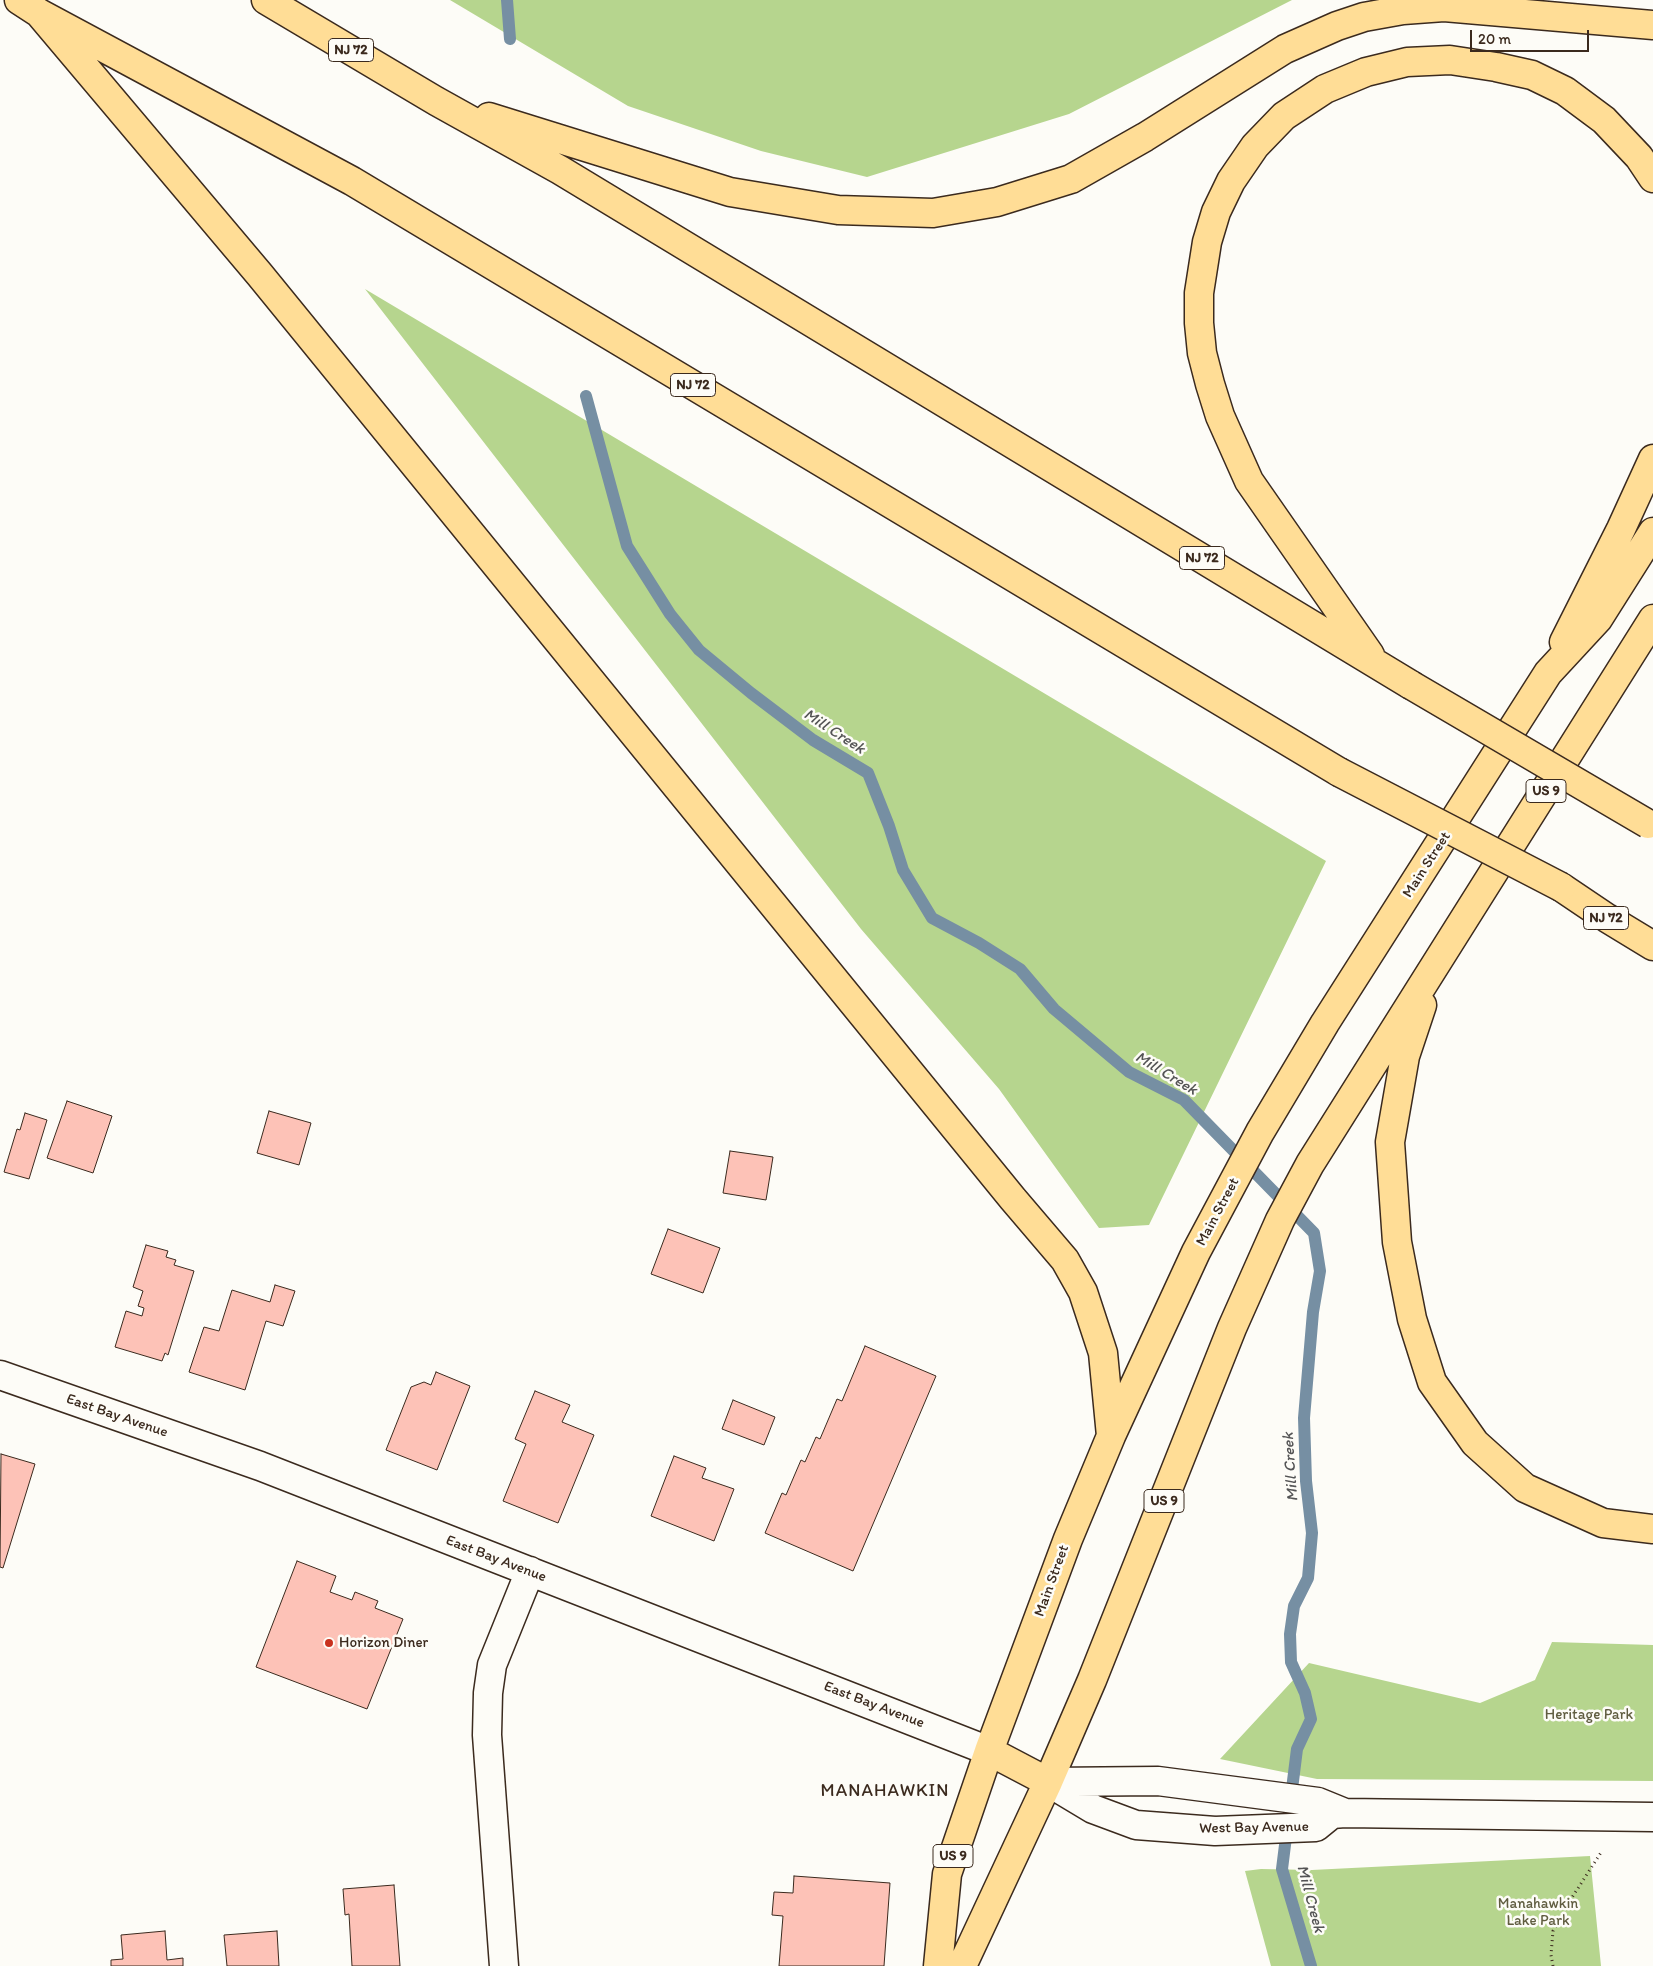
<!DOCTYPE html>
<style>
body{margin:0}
#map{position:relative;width:1653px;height:1966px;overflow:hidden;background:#fdfcf7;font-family:Itim,sans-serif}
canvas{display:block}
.scale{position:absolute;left:1470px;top:30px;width:119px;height:22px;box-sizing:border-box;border:2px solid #3b2a1e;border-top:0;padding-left:6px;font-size:15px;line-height:18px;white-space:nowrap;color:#3b2a1e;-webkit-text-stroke:4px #fdfcf7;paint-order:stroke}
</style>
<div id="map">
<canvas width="1653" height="1966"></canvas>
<div class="scale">20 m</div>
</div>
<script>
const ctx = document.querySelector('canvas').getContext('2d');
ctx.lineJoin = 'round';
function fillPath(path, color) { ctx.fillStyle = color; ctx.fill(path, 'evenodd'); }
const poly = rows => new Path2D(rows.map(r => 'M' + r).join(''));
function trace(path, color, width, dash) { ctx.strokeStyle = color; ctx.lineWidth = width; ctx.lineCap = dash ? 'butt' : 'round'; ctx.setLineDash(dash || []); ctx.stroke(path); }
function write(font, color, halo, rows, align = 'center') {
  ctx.font = font + ' Itim,sans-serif'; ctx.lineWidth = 5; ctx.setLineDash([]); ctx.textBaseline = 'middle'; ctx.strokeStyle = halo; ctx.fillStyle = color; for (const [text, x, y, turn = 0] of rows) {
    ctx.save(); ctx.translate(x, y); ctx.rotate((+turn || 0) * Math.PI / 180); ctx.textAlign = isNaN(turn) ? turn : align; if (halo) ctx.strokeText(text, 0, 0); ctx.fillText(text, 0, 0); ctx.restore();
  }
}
fillPath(poly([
 [450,0,1292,0,1069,114,867,177,761,151,628,106],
 [365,289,1326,861,1149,1225,1099,1228,999,1089,861,929],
 [1552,1642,1653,1645,1653,1781,1317,1779,1220,1759,1309,1663,1480,1703,1535,1680],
 [1590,1856,1601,1966,1271,1966,1245,1871,1261,1869,1312,1870]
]), '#b6d58e');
trace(poly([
 [507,0,510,39],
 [586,396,627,546,670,614,699,650,751,693,813,740,868,773,889,826,903,870,932,918,979,943,1020,969,1054,1009,1129,1072,1184,1100,1314,1233,1320,1271,1313,1312,1304,1418,1306,1481,1312,1533,1308,1578,1294,1606,1290,1634,1291,1662,1305,1693,1311,1719,1297,1749,1282,1869,1311,1966]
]), '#768fa3', 12);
const building = poly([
 [67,1101,112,1116,93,1173,47,1158,67,1101],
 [269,1111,311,1123,299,1165,257,1153,269,1111],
 [25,1113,47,1120,29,1179,4,1172,17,1129,20,1130,25,1113],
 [730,1151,773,1157,766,1200,723,1193,730,1151],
 [668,1229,720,1248,703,1293,651,1274,668,1229],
 [146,1245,168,1251,166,1257,176,1260,174,1265,194,1271,168,1355,165,1353,162,1361,115,1347,126,1311,142,1316,144,1308,138,1306,143,1291,133,1287,146,1245],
 [275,1285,295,1291,283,1326,266,1321,245,1390,189,1372,204,1327,219,1331,232,1290,270,1302,275,1285],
 [865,1346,936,1376,853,1571,765,1533,782,1493,786,1495,801,1460,805,1462,816,1437,820,1439,837,1399,842,1401,865,1346],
 [436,1372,470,1386,437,1470,386,1450,411,1387,424,1382,431,1385,436,1372],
 [535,1391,570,1405,562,1422,594,1435,558,1523,503,1501,526,1444,515,1439,535,1391],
 [733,1400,775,1417,764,1445,722,1429,733,1400],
 [1,1454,35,1464,3,1568,0,1567,1,1454],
 [674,1456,706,1468,702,1478,734,1489,714,1541,651,1516,674,1456],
 [297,1561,336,1576,330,1592,352,1600,355,1592,378,1601,375,1608,403,1619,367,1709,256,1667,297,1561],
 [794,1876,890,1883,884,1966,779,1966,783,1916,772,1915,774,1892,793,1893,794,1876],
 [394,1885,400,1966,352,1966,349,1914,345,1915,343,1889,394,1885],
 [165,1931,167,1960,183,1958,183,1966,111,1966,111,1960,123,1959,121,1935,165,1931],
 [277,1931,279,1966,227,1966,224,1935,277,1931]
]);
fillPath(building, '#fdc2b7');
trace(building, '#3b2a1e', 1);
const minor = poly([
 [0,1375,260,1466,989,1751],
 [1048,1782,1093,1809,1136,1825,1215,1831,1316,1827,1332,1814,1345,1813,1653,1817],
 [1048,1782,1158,1781,1318,1802,1345,1813],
 [504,1966,487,1735,488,1693,492,1665,530,1571]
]);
const highway = poly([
 [19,0,39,13,352,181,1339,772],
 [266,0,436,101,560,170,1411,685],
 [39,13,260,275,1013,1199,1065,1260,1083,1292,1103,1353,1111,1436],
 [489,117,730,192,838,210,933,213,997,202,1071,179,1145,137,1285,49,1337,26,1364,17,1403,10,1444,7,1653,25],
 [1564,642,1621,529,1653,459],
 [1370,655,1249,481,1220,416,1210,384,1202,353,1199,323,1199,293,1207,242,1216,212,1231,181,1255,146,1284,116,1325,89,1366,72,1407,62,1450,60,1496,67,1532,75,1565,91,1604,120,1639,157,1653,178],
 [1561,887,1607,918,1653,946],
 [1422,1005,1405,1056,1390,1142,1397,1242,1412,1319,1432,1382,1475,1443,1525,1488,1603,1523,1653,1529],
 [989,1751,1048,1782],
 [938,1966,947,1874,989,1751,1068,1539,1111,1436,1196,1252,1260,1132,1325,1023,1548,673,1598,619,1653,532],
 [962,1966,1048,1782,1092,1680,1232,1328,1280,1220,1310,1164,1653,619]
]);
trace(minor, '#3b2a1e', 31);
trace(highway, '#3b2a1e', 31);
trace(poly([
 [1553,1966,1551,1955,1553,1931,1571,1899,1602,1851]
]), '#3b2a1e', 3, [1, 4]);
trace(minor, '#fdfcf7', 28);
trace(highway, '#ffdd96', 28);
const highwayBridge = poly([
 [1411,685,1648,824],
 [1339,772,1561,887]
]);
trace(highwayBridge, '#3b2a1e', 31, []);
trace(highwayBridge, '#ffdd96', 28);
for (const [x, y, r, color] of [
 [329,1643,5,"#c8321e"]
]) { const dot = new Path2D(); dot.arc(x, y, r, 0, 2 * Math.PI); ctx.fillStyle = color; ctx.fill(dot); trace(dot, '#fdfcf7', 2); }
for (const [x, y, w] of [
 [351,50,45],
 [693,385,45],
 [1202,558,45],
 [1546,791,40],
 [1606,918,45],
 [1164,1501,40],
 [953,1856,40]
]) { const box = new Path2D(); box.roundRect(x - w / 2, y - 11.5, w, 23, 4); ctx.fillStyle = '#fdfcf7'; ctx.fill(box); trace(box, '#3b2a1e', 1); }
write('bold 14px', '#3b2a1e', null, [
 ["NJ 72",351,50],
 ["NJ 72",693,385],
 ["NJ 72",1202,558],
 ["US 9",1546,791],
 ["NJ 72",1606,918],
 ["US 9",1164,1501],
 ["US 9",953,1856]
]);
write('15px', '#3b2a1e', '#fdfcf7', [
 ["Main Street",1427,865,-57],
 ["Main Street",1218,1212,-62],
 ["East Bay Avenue",117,1416,19],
 ["East Bay Avenue",496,1559,21],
 ["Main Street",1052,1581,-70],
 ["East Bay Avenue",874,1705,21],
 ["West Bay Avenue",1254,1828,-1]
]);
write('15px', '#3b2a1e', '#fdfcf7', [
 ["Horizon Diner",339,1643]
], 'left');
write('15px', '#605d40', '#fdfcf7', [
 ["Heritage Park",1589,1715],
 ["Manahawkin",1538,1904],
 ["Lake Park",1538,1921]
]);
write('italic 16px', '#545455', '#fdfcf7', [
 ["Mill Creek",834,732,33],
 ["Mill Creek",1166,1074,31],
 ["Mill Creek",1291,1467,-94],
 ["Mill Creek",1310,1899,75]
]);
ctx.letterSpacing = '1px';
write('18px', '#3b2a1e', '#fdfcf7', [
 ["MANAHAWKIN",885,1791]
]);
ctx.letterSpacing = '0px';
</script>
